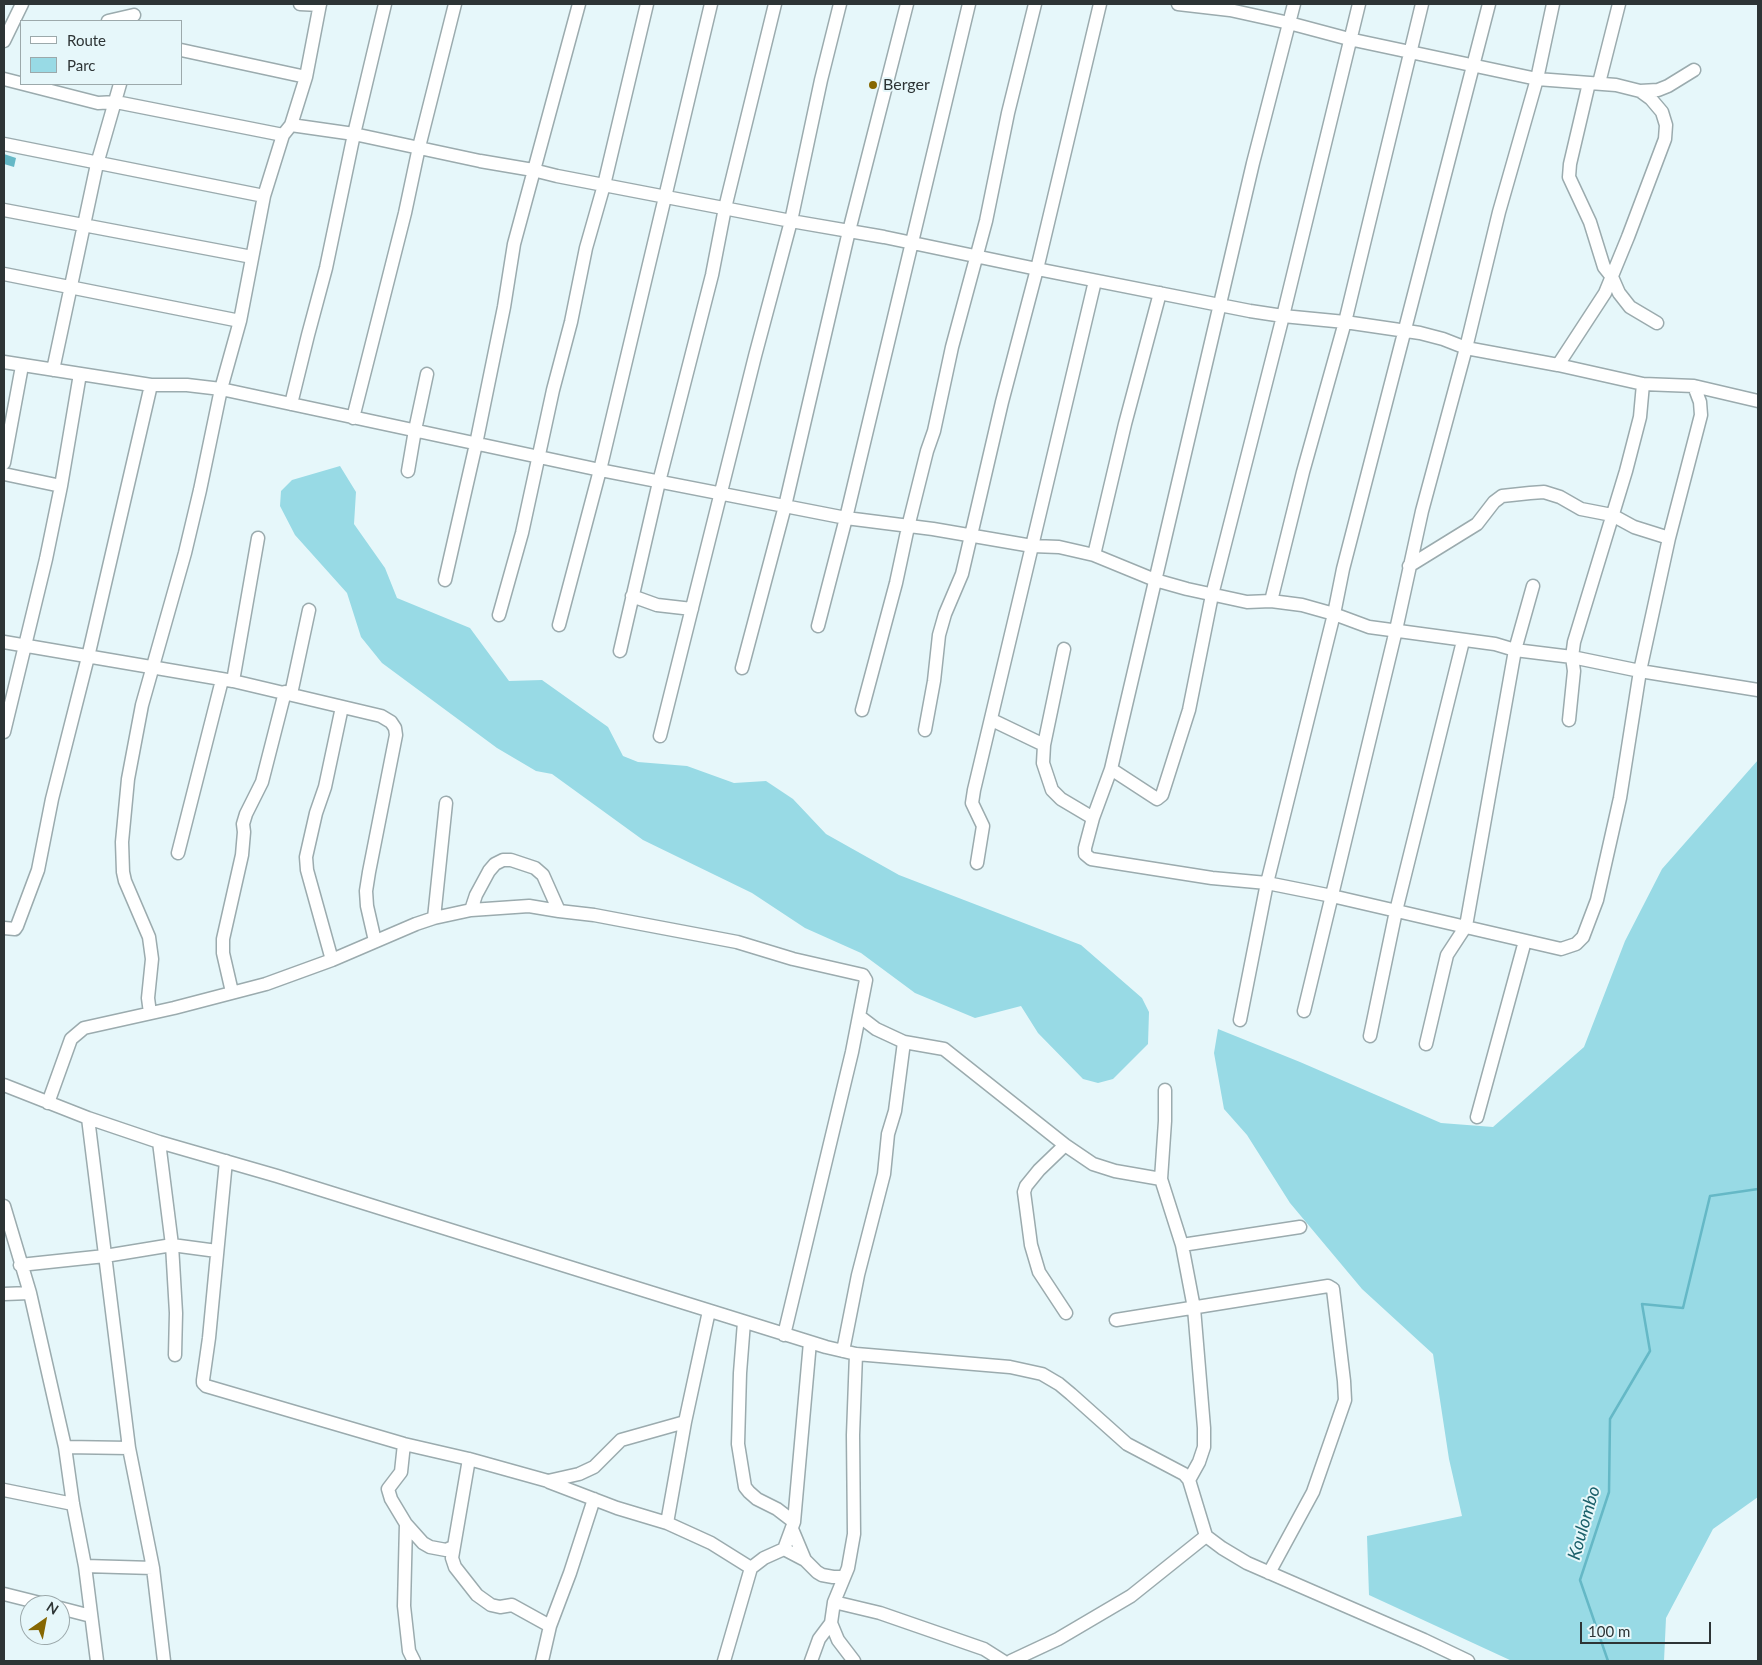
<!DOCTYPE html>
<style>
body{margin:0}
#map{position:relative;width:1762px;height:1665px;overflow:hidden;background:#e6f7fa;font-family:Lato,sans-serif}
canvas{display:block}
.frame{position:absolute;inset:0;border:5px solid #2d3435;pointer-events:none}
.legend{position:absolute;left:20px;top:20px;width:162px;height:65px;box-sizing:border-box;background:#e6f7fa;border:1px solid #9ca9ab;margin:0;padding:6px 9px;list-style:none;font-size:15px;color:#2d3435}
.legend li{display:flex;align-items:center;gap:10px;height:25px}
.legend b{width:25px;border:1px solid #9ca9ab}
.north{position:absolute;left:20px;top:1595px;width:50px;height:50px;box-sizing:border-box;background:#e6f7fa;border:1px solid #9ca9ab;border-radius:50%;rotate:33deg;font-size:14px;font-weight:700;line-height:20px;text-align:center;color:#2d3435}
.north::after{content:'';display:block;margin:auto;width:18px;height:22px;background:#866702;clip-path:polygon(50% 0,100% 100%,50% 72%,0 100%)}
.scale{position:absolute;left:1580px;top:1622px;width:131px;height:22px;box-sizing:border-box;border:2px solid #2d3435;border-top:0;padding-left:6px;font-size:15px;line-height:18px;white-space:nowrap;color:#2d3435;-webkit-text-stroke:4px #e6f7fa;paint-order:stroke}
</style>
<div id="map">
<canvas width="1762" height="1665"></canvas>
<div class="frame"></div>
<ul class="legend">
<li><b style="height:6px;background:#fff"></b>Route</li>
<li><b style="height:14px;background:#98dae5"></b>Parc</li>
</ul>
<div class="north">N</div>
<div class="scale">100 m</div>
</div>
<script>
const ctx = document.querySelector('canvas').getContext('2d');
ctx.lineJoin = 'round';
function fillPath(path, color) { ctx.fillStyle = color; ctx.fill(path, 'evenodd'); }
const poly = rows => new Path2D(rows.map(r => 'M' + r).join(''));
function trace(path, color, width, dash) { ctx.strokeStyle = color; ctx.lineWidth = width; ctx.lineCap = dash ? 'butt' : 'round'; ctx.setLineDash(dash || []); ctx.stroke(path); }
function write(font, color, halo, rows, align = 'center') {
  ctx.font = font + ' Lato,sans-serif'; ctx.lineWidth = 4; ctx.setLineDash([]); ctx.textBaseline = 'middle'; ctx.strokeStyle = halo; ctx.fillStyle = color; for (const [text, x, y, turn = 0] of rows) {
    ctx.save(); ctx.translate(x, y); ctx.rotate((+turn || 0) * Math.PI / 180); ctx.textAlign = isNaN(turn) ? turn : align; if (halo) ctx.strokeText(text, 0, 0); ctx.fillText(text, 0, 0); ctx.restore();
  }
}
fillPath(poly([
 [340,466,356,492,354,524,385,568,397,598,470,628,509,681,542,680,608,727,623,756,638,762,687,766,734,783,766,781,793,799,826,834,899,875,1081,945,1142,998,1149,1012,1148,1044,1113,1079,1098,1083,1083,1079,1038,1033,1021,1006,975,1018,915,993,861,953,805,928,752,893,643,840,552,774,536,771,497,748,382,663,361,637,347,593,295,535,280,506,281,491,292,480],
 [1758,760,1758,1497,1713,1529,1666,1618,1664,1661,1512,1661,1369,1595,1367,1536,1462,1516,1449,1459,1433,1354,1362,1289,1290,1203,1247,1135,1224,1109,1214,1053,1218,1029,1300,1062,1441,1123,1493,1127,1584,1047,1625,941,1662,869]
]), '#98dae5');
fillPath(poly([
 [4,154,16,158,14,167,4,164]
]), '#65b8c6');
trace(poly([
 [1608,1661,1580,1580,1609,1492,1610,1419,1650,1351,1642,1304,1683,1308,1710,1196,1758,1189]
]), '#65b8c6', 2.5);
const minor = poly([
 [300,4,320,5],
 [1178,4,1230,10,1289,23,1349,39,1537,79,1616,85,1640,91,1651,99,1662,112,1666,125,1665,139,1628,237,1605,293,1558,365],
 [1294,4,1253,163,1111,769,1093,818,1085,848,1085,854,1091,859,1212,878,1267,883,1332,896,1561,949,1576,944,1583,937,1597,900,1620,798,1640,671,1669,538,1701,415,1700,402,1694,386],
 [108,21,134,15],
 [4,41,22,4],
 [181,50,306,77],
 [4,79,98,103,116,102,283,135],
 [1589,83,1570,164,1569,177,1590,222,1604,267,1612,277,1619,293,1630,307,1657,323],
 [1599,83,1619,4],
 [1640,91,1658,90,1668,86,1694,70],
 [291,125,354,134,480,161,533,170,557,176,791,221,884,237,1037,269,1250,311,1283,316,1345,322,1420,333,1443,339,1466,348,1558,365,1643,384,1694,386,1758,401],
 [4,144,264,196],
 [4,210,252,257],
 [4,274,240,321],
 [4,362,151,385,88,657,52,799,38,870,17,926,15,929,4,928],
 [53,370,97,164,120,84],
 [151,385,187,385,221,389,600,470,846,518,933,529,1032,546,1059,547,1094,555,1155,580,1187,589,1247,602,1271,601,1302,605,1334,614,1369,627,1495,644,1515,650,1572,657,1640,671,1758,690],
 [291,404,308,335,326,268,354,134,385,4],
 [353,418,405,213,419,147,455,4],
 [4,463,22,366],
 [408,471,415,430,427,374],
 [4,474,61,486,46,559,4,732],
 [61,486,80,374],
 [1094,555,1125,424,1160,293],
 [1409,566,1477,524,1494,502,1502,496,1530,493,1544,492,1560,497,1581,509,1612,515,1634,527,1669,538],
 [445,580,476,444,504,307,514,244,579,4],
 [632,596,657,605,692,609],
 [1271,601,1303,472,1345,322,1422,4],
 [499,615,522,533,553,390,571,322,586,248,604,185,647,4],
 [559,625,600,470,711,4],
 [818,626,846,518,969,4],
 [4,642,233,681,381,716,391,722,395,728,396,735,369,872,366,891,367,906,375,941],
 [1064,649,1044,745,1043,763,1052,790,1061,799,1093,818],
 [620,651,659,482,712,275,725,208,775,4],
 [742,668,785,506,849,231,907,4],
 [233,681,258,538],
 [291,694,309,610],
 [862,710,896,583,908,527,927,451,934,431,952,347,986,221,1008,113,1035,4],
 [992,720,1044,745],
 [1569,720,1574,671,1572,657,1574,642,1626,471,1640,417,1643,384],
 [925,730,934,681,939,635,945,614,962,574,1002,402,1037,269,1100,4],
 [660,736,755,356,791,221,821,80,840,4],
 [1111,769,1157,799,1162,795,1189,710,1212,595,1283,316,1359,4],
 [178,853,222,680],
 [977,863,983,826,972,803,974,790,1095,281],
 [471,910,476,895,489,871,495,864,503,860,511,860,535,868,543,875,559,911],
 [434,918,446,803],
 [332,960,307,870,306,857,316,813,325,787,342,707],
 [232,992,223,953,223,939,242,855,244,832,243,824,246,814,262,782,285,692],
 [1304,1011,1396,630,1422,511,1466,348,1499,212,1537,79,1553,4],
 [150,1013,148,998,152,959,149,937,125,881,123,872,122,842,128,779,142,705,185,553,200,490,221,389,240,321,264,196,283,135,291,125,306,77,320,4],
 [859,1016,876,1029,904,1042],
 [1240,1020,1267,883,1334,614,1343,569,1489,4],
 [1370,1036,1396,911,1463,641],
 [1426,1044,1447,955,1466,926,1515,650,1533,586],
 [4,1085,88,1118,159,1142,277,1176,826,1347,856,1354,1010,1367,1042,1374,1059,1384,1071,1394,1127,1444,1184,1474,1189,1480,1206,1536,1222,1548,1247,1563,1424,1640,1468,1661],
 [1165,1090,1165,1121,1161,1179,1182,1245,1194,1308,1204,1428,1204,1447,1199,1462,1189,1480],
 [48,1103,71,1039,84,1028,174,1008,266,984,332,960,416,924,434,918,471,910,529,906,559,911,594,915,737,942,793,959,863,975,866,980,852,1052,784,1335],
 [1477,1117,1525,941],
 [88,1118,129,1448,153,1568,164,1661],
 [159,1142,172,1245,176,1313,175,1355],
 [1065,1145,1039,1170,1026,1186,1024,1192,1031,1245,1039,1272,1066,1313],
 [226,1161,209,1338,203,1380,203,1383,206,1386,404,1444,469,1459,548,1481,579,1474,594,1467,621,1440,685,1422],
 [4,1206,30,1293,65,1447,73,1504,85,1566,97,1661],
 [1182,1245,1300,1227],
 [20,1265,105,1256,172,1245,217,1251],
 [4,1294,30,1293],
 [1116,1320,1328,1286,1333,1289,1344,1381,1345,1400,1313,1492,1269,1573],
 [744,1322,740,1373,738,1444,745,1487,749,1492,757,1499,777,1509,794,1522],
 [843,1351,858,1275,884,1174,888,1134,895,1111,904,1042,944,1049,1065,1145,1093,1164,1115,1171,1161,1179],
 [404,1444,401,1472,388,1489,391,1499,406,1524,404,1606,409,1651,414,1661],
 [65,1447,129,1448],
 [469,1459,452,1558,455,1567,477,1595,491,1605,500,1607,512,1605,550,1626],
 [549,1482,617,1508,667,1523,711,1543,751,1568,764,1558,784,1549,805,1560],
 [4,1490,73,1504],
 [667,1523,685,1422,709,1311],
 [406,1524,423,1543,430,1547,446,1550,453,1547],
 [792,1529,805,1560,817,1572,822,1575,833,1577,843,1577],
 [784,1549,794,1522,810,1342],
 [85,1566,153,1568],
 [4,1594,48,1605],
 [834,1602,880,1613,984,1649,1003,1661],
 [60,1608,91,1616],
 [542,1661,550,1626,570,1573,594,1499],
 [724,1661,751,1568],
 [811,1661,819,1639,831,1623],
 [854,1661,838,1640,831,1623,834,1602,848,1568,854,1534,853,1435,856,1354],
 [1011,1661,1058,1639,1131,1596,1206,1536]
]);
trace(minor, '#9babae', 15);
trace(minor, '#fff', 12);
for (const [x, y, r, color] of [
 [873,85,5,"#866702"]
]) { const dot = new Path2D(); dot.arc(x, y, r, 0, 2 * Math.PI); ctx.fillStyle = color; ctx.fill(dot); trace(dot, '#e6f7fa', 2); }
write('16px', '#2d3435', '#e6f7fa', [
 ["Berger",883,85]
], 'left');
write('italic 18px', '#1b606a', '#e6f7fa', [
 ["Koulombo",1584,1523,-74]
]);
</script>
